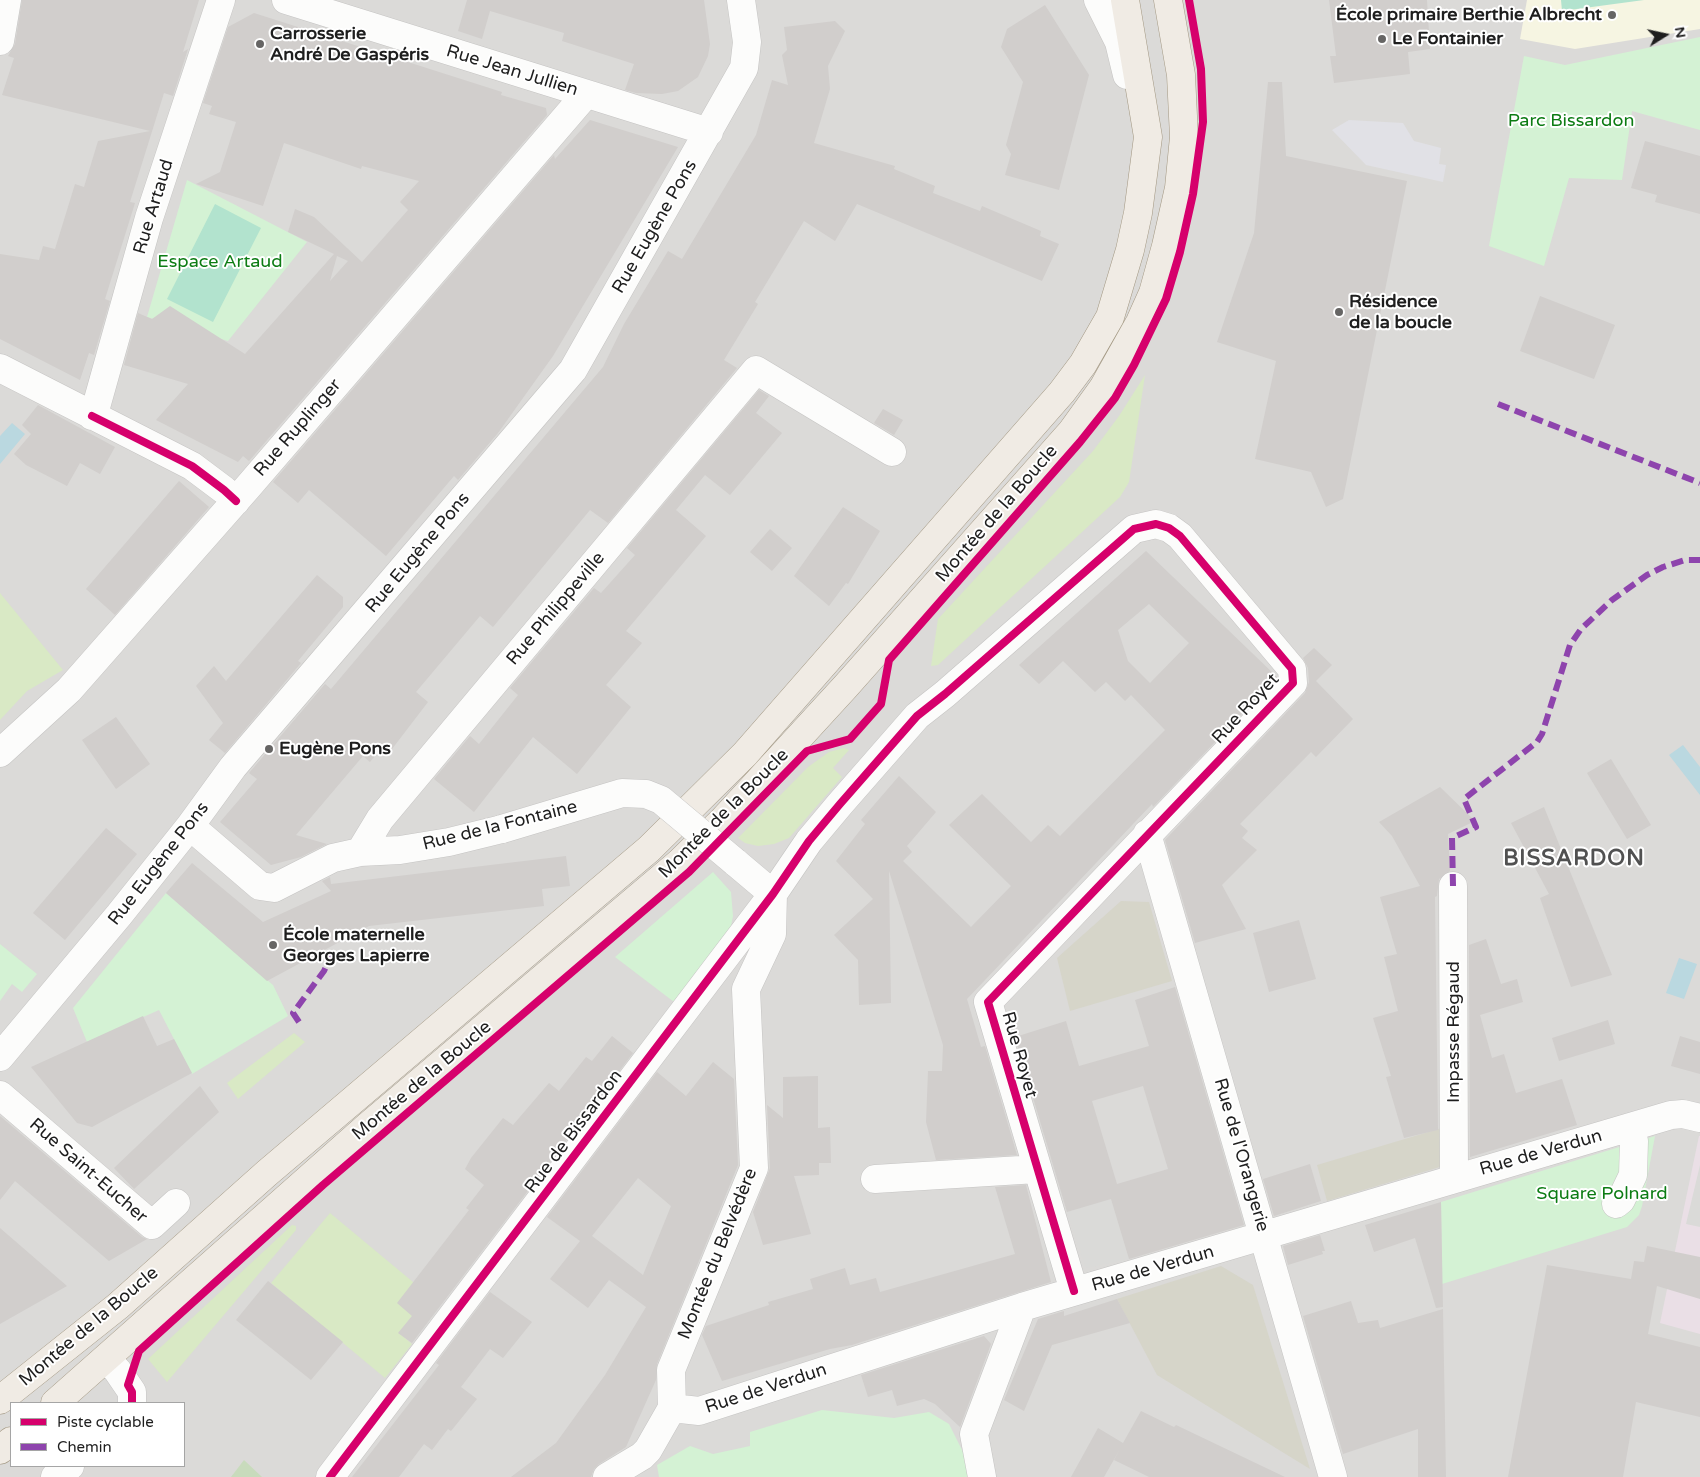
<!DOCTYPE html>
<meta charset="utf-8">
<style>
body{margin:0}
#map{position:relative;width:1700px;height:1477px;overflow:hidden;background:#eceae7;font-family:"Varela Round",sans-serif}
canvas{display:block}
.legend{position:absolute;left:10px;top:1402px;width:175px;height:65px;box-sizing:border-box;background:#fff;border:1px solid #a5a5a5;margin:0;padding:6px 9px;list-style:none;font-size:15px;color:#1e1e1e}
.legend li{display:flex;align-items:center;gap:10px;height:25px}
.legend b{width:25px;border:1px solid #a5a5a5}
.north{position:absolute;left:1640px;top:10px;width:50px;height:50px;-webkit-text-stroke:4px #fff;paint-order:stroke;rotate:80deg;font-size:14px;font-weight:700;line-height:20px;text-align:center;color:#1e1e1e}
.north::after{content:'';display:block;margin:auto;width:18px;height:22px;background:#1e1e1e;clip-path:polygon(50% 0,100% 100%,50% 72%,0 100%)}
</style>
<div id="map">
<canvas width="1700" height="1477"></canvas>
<ul class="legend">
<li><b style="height:6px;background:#d6006c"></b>Piste cyclable</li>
<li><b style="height:6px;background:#8e44ad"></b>Chemin</li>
</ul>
<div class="north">N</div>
</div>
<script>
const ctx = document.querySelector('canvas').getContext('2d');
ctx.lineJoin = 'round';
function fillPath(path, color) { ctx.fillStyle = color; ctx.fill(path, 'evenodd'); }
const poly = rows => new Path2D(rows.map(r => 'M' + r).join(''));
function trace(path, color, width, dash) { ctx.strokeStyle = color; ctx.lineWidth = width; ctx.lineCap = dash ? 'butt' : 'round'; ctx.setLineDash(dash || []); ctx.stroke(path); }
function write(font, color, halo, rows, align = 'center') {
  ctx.font = font + ' "Varela Round",sans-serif'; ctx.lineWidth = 4; ctx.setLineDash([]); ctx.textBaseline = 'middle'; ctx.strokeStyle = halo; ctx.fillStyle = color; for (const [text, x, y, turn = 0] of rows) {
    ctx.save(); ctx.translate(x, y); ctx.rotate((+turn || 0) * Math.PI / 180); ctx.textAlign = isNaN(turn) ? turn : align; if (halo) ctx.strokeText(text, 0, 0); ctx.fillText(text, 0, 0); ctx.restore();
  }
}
fillPath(poly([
 [0,0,1700,0,1700,1477,0,1477],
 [11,1403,184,1403,184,1466,11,1466]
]), '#dbdad8');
fillPath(poly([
 [1699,1136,1700,1136,1700,1334,1660,1323]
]), '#eadfe6');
fillPath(poly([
 [1527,0,1700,0,1700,29,1575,49,1520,39]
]), '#f6f5e2');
fillPath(poly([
 [1700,1165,1700,1227,1686,1224],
 [1111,1198,1129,1259,1086,1268,1067,1212]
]), '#dadad8');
fillPath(poly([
 [1121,901,1149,902,1172,981,1070,1011,1057,958],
 [1442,1128,1443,1166,1327,1201,1317,1165],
 [1221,1266,1253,1285,1310,1469,1157,1375,1117,1299]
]), '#d6d5c9');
fillPath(poly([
 [1145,375,1129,482,1120,497,938,665,931,666,938,619,1093,451,1119,416],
 [0,593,63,670,27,691,0,720],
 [844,748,849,750,833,768,842,777,789,838,774,844,758,846,745,843,738,838,808,767,829,752],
 [294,1033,305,1042,238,1099,227,1083],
 [330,1213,413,1282,412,1316,399,1333,412,1344,385,1378,271,1283],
 [292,1225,296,1226,296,1230,167,1382,148,1359]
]), '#d9e9c5');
fillPath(poly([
 [244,1460,262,1477,231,1477]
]), '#c8dbbc');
fillPath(poly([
 [1700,37,1700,130,1632,111,1622,180,1569,178,1544,266,1489,246,1524,56,1565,65],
 [187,180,307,242,228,341,147,317],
 [713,872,731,892,733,916,730,931,678,1005,615,957],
 [166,893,273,985,288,1016,192,1074,159,1010,87,1042,73,1008],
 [0,944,37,974,22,992,12,984,0,1001],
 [1655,1136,1642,1206,1639,1215,1627,1227,1442,1284,1441,1202],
 [822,1410,894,1418,929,1412,949,1424,971,1468,972,1477,659,1477,657,1465,690,1446,713,1454,750,1446,750,1432]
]), '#d4f2d4');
fillPath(poly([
 [1561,0,1644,0,1562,11],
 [215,204,261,228,213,322,167,299]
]), '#b2e3ce');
fillPath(poly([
 [1349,120,1403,123,1414,141,1441,148,1439,164,1446,165,1443,182,1366,165,1332,130]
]), '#e1e1e6');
fillPath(poly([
 [12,423,25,434,0,464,0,436],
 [1683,745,1700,767,1700,795,1669,755],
 [1679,958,1697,964,1684,999,1666,993]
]), '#bad8e0');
fillPath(poly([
 [22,0,199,0,183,52,188,49,173,96,164,93,130,202,135,203,105,299,110,301,94,355,89,353,80,380,0,339,0,254,39,260,43,246,55,249,75,184,84,187,98,141,150,131,2,95,14,58,8,56,15,44],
 [467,0,704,0,710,44,708,56,698,77,678,91,662,94,636,93,625,90,634,64,562,41,564,33,490,11,482,39,458,31],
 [1329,0,1427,0,1430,49,1408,52,1410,74,1334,83,1330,56,1336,56],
 [1045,5,1089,75,1059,190,1005,175,1011,154,1006,145,1023,82,1001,47,1007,29],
 [254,13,502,92,501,95,546,108,547,115,249,461,243,456,238,462,156,420,188,384,124,365,138,313,152,319,170,306,245,354,334,254,288,232,295,209,314,217,362,262,408,210,400,202,419,181,362,166,361,169,284,143,263,206,196,184,220,172,236,122,209,114,212,106,203,103,228,27],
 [337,256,348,261,330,281],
 [835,21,845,31,828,66,830,89,814,143,895,166,894,169,935,186,933,193,980,211,982,206,1041,231,1040,236,1059,244,1042,281,857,204,835,241,804,221,755,302,758,304,724,360,737,368,608,523,590,510,493,627,480,616,416,692,428,702,392,749,385,743,370,762,363,756,296,835,327,844,301,857,271,865,220,822,257,779,249,773,325,684,331,689,603,367,624,324,668,251,682,259,756,135,772,80,788,85,782,55,787,50,784,27],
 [1268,82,1282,82,1286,156,1407,181,1343,499,1326,507,1311,472,1255,459,1276,361,1217,342,1254,233],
 [590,120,678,147,553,356,498,433,458,480,454,476,386,556,309,490,298,503,273,482,554,155,555,159],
 [1645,141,1700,156,1700,214,1655,202,1657,195,1631,188],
 [1540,296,1615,325,1594,379,1520,351],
 [759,390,769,396,756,413,782,433,730,495,705,475,676,510,706,536,626,631,642,643,606,685,631,707,577,774,533,737,474,812,434,779,470,736,479,744,518,695,510,688,594,588,601,593,635,555,627,548],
 [38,405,115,447,100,474,80,463,67,486,26,465,14,454,31,434,22,425],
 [883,409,903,420,894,435,874,423],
 [179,481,209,507,115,615,86,589],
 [843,507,880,531,848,584,846,583,829,606,794,576],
 [770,529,792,548,772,571,750,552],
 [1146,551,1277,677,1153,807,1152,804,967,999,981,1047,985,1046,1017,1155,936,1160,926,1122,928,1071,942,1071,943,1045,889,871,891,1003,859,1005,858,960,834,935,873,899,836,861,865,824,861,820,899,776,936,812,907,846,912,852,903,861,971,927,1011,886,949,825,982,794,1031,842,1048,825,1060,836,1165,730,1131,695,1125,701,1106,682,1095,692,1063,661,1039,684,1019,665],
 [1149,604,1189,643,1150,683,1128,661,1118,630],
 [317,575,343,597,343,607,298,661,301,663,225,753,209,740,223,723,196,686,214,666,226,681],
 [1314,648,1332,665,1316,681,1353,719,1316,757,1311,752,1240,824,1248,831,1242,838,1257,850,1222,885,1246,929,1195,943,1165,840,1305,693,1309,682,1308,668,1303,658],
 [116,717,150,764,116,789,82,740],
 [1611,759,1651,825,1627,839,1587,773],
 [1440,787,1475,821,1448,834,1450,871,1439,879,1437,896,1435,897,1438,1130,1404,1138,1386,1077,1391,1076,1373,1018,1398,1011,1384,957,1397,954,1380,897,1420,886,1392,836,1379,822],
 [1544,807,1612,975,1571,987,1540,898,1549,894,1511,823],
 [106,828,137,854,65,940,33,913],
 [566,856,570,886,542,889,544,906,369,926,267,981,166,893,192,863,263,922,331,891,322,881,330,877,331,884],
 [1299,920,1316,979,1269,992,1253,933],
 [1486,939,1501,984,1517,979,1523,1002,1480,1015,1492,1058,1504,1054,1516,1093,1562,1079,1577,1125,1470,1157,1469,945],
 [1175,987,1244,1225,1129,1259,1111,1199,1067,1212,1015,1037,1066,1021,1079,1066,1149,1046,1135,1000],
 [1143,1086,1168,1169,1117,1184,1092,1101],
 [143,1016,157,1046,174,1039,192,1073,92,1127,77,1123,31,1067],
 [1608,1020,1615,1044,1559,1061,1552,1038],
 [612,1036,633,1053,412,1343,398,1333,412,1316,397,1303,469,1210,466,1208,484,1185,465,1169,471,1158,503,1118,513,1125,549,1083,559,1091,586,1057,592,1061],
 [1680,1036,1700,1042,1700,1074,1671,1066],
 [713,1062,734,1079,738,1165,657,1364,656,1380,626,1447,599,1464,594,1469,591,1477,511,1477,556,1443,605,1375,646,1307,609,1280,588,1308,550,1279,580,1241,547,1217,657,1072,686,1096],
 [638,1178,671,1206,643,1275,592,1236],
 [818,1076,818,1128,830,1127,831,1163,819,1163,819,1175,794,1176,811,1234,763,1245,753,1212,770,1168,767,1105,783,1118,783,1077],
 [200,1086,219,1112,134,1189,114,1168],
 [0,1116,142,1237,147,1239,109,1261,15,1181,0,1200],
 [1310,1164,1321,1201,1274,1216,1263,1179],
 [1026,1185,1051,1282,852,1345,830,1349,722,1381,702,1335,706,1326,769,1305,768,1302,813,1289,810,1279,845,1268,850,1285,876,1278,880,1292,1015,1254,995,1187],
 [1441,1202,1443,1307,1436,1308,1415,1238,1374,1252,1365,1225],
 [0,1228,67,1286,0,1324],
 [1320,1235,1325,1251,1322,1251,1323,1254,1288,1265,1283,1246],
 [1647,1246,1700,1257,1700,1299,1657,1286,1648,1334,1700,1347,1700,1417,1636,1402,1623,1477,1508,1477,1547,1265,1631,1279,1634,1261,1644,1262],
 [268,1281,343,1342,311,1380,236,1320],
 [490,1292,532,1322,503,1358,490,1349,461,1387,477,1399,451,1431,448,1429,432,1450,424,1444,399,1477,352,1477,439,1365,436,1363],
 [1117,1299,1130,1323,1052,1345,1024,1411,1004,1400,1038,1319,1064,1311,1064,1316],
 [1351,1301,1358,1323,1378,1320,1380,1328,1443,1309,1446,1477,1418,1477,1418,1429,1343,1454,1303,1316],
 [984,1336,991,1344,960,1427,935,1404,924,1399,897,1406,892,1390,868,1397,861,1375],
 [1141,1411,1174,1427,1176,1425,1285,1477,1149,1477,1114,1460,1120,1449,1104,1477,1071,1477,1098,1428,1123,1443]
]), '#d1cecc');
const minor = poly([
 [286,0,709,132],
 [1098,0,1119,42,1127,75],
 [0,41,7,0],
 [0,368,192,466,224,490,236,501],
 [92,416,96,407,149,218,221,0],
 [0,753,69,690,247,488,586,94],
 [190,826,260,886,274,888,333,858,360,852,400,850,449,842,502,829],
 [1147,834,1333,1477],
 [360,852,380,819,756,370,892,452],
 [735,862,773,894],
 [1453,886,1454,1178],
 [0,1057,119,915,190,826,233,767,573,370,744,68,747,42,741,0],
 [0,1095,152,1225,176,1203],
 [875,1179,1037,1169],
 [1616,1204,1621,1200,1633,1175,1634,1141,1630,1127],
 [106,1360,117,1370,132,1392,132,1403],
 [672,1408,671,1370,754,1168,746,989,772,934,773,894],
 [55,1477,70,1466],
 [330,1477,773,894,809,841,840,804,917,716,945,694,1134,529,1156,524,1169,528,1180,536,1292,669,1293,683,988,1002,1074,1291],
 [607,1477,642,1456,648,1450,672,1408,699,1411,1022,1307,1671,1115,1683,1114,1700,1118],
 [982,1477,974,1434,1022,1307]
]);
const major = poly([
 [0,1400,118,1306,267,1173,649,849,745,754,1062,392,1083,364,1110,317,1130,250,1138,213,1148,137,1125,0],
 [55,1403,368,1126,679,863,724,819,846,686,1072,431,1103,388,1140,322,1153,293,1166,246,1179,188,1184,137,1181,75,1168,0],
 [0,1450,11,1441]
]);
trace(minor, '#c5c4c3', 29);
trace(major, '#a39883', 29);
trace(minor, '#fcfcfb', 28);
trace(major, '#f0ebe4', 28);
const minorBridge = poly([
 [502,829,622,793,646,794,661,800,735,862]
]);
trace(minorBridge, '#c5c4c3', 29, []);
trace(minorBridge, '#fcfcfb', 28);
trace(poly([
 [1498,404,1700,483],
 [1453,886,1452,838,1476,827,1464,799,1537,742,1542,734,1570,645,1581,629,1612,600,1647,575,1663,567,1685,560,1700,560],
 [299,1022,293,1013,324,971,333,952,333,946]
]), '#8e44ad', 6, [12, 6]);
trace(poly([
 [92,416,192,466,224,490,236,501],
 [132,1403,132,1392,128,1385,139,1351,323,1185,689,872,807,751,850,739,881,704,889,660,1080,442,1115,398,1134,365,1166,299,1180,252,1193,194,1203,122,1201,69,1189,0],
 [330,1477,773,894,809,841,840,804,917,716,945,694,1134,529,1156,524,1169,528,1180,536,1292,669,1293,683,988,1002,1074,1291]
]), '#d6006c', 8);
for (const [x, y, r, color] of [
 [1612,15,5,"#666564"],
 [1382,39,5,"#666564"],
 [260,44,5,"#666564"],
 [1339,312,5,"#666564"],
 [269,749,5,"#666564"],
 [273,945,5,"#666564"]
]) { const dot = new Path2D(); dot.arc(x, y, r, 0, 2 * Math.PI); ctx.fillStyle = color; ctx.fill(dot); trace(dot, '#fff', 2); }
write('bold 18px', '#1e1e1e', '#fff', [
 ["École primaire Berthie Albrecht",1602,15,"right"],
 ["Carrosserie",270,34],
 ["André De Gaspéris",270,55],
 ["Le Fontainier",1392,39],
 ["Résidence",1349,302],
 ["de la boucle",1349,323],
 ["Eugène Pons",279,749],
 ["École maternelle",283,935],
 ["Georges Lapierre",283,956]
], 'left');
write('18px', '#1e1e1e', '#fff', [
 ["Rue Jean Jullien",512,71,17],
 ["Rue Artaud",154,207,-73],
 ["Rue Eugène Pons",655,227,-60],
 ["Rue Ruplinger",298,428,-49],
 ["Montée de la Boucle",997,514,-49],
 ["Rue Eugène Pons",418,553,-50],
 ["Rue Philippeville",556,609,-50],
 ["Rue Royet",1246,709,-47],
 ["Montée de la Boucle",724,814,-45],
 ["Rue de la Fontaine",500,826,-14],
 ["Rue Eugène Pons",159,864,-52],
 ["Impasse Régaud",1454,1032,-90],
 ["Rue Royet",1019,1055,74],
 ["Montée de la Boucle",422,1081,-40],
 ["Rue de Bissardon",574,1132,-53],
 ["Rue de Verdun",1541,1153,-16],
 ["Rue de l'Orangerie",1241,1155,74],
 ["Rue Saint-Eucher",88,1171,41],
 ["Montée du Belvédère",718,1254,-68],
 ["Rue de Verdun",1153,1269,-16],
 ["Montée de la Boucle",89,1327,-40],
 ["Rue de Verdun",766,1389,-18]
]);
write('18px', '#0c7c13', '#fff', [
 ["Parc Bissardon",1571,121],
 ["Espace Artaud",220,262],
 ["Square Polnard",1602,1194]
]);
ctx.letterSpacing = '1px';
write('bold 22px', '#515151', '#fff', [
 ["BISSARDON",1574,859]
]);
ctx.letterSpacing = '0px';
</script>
